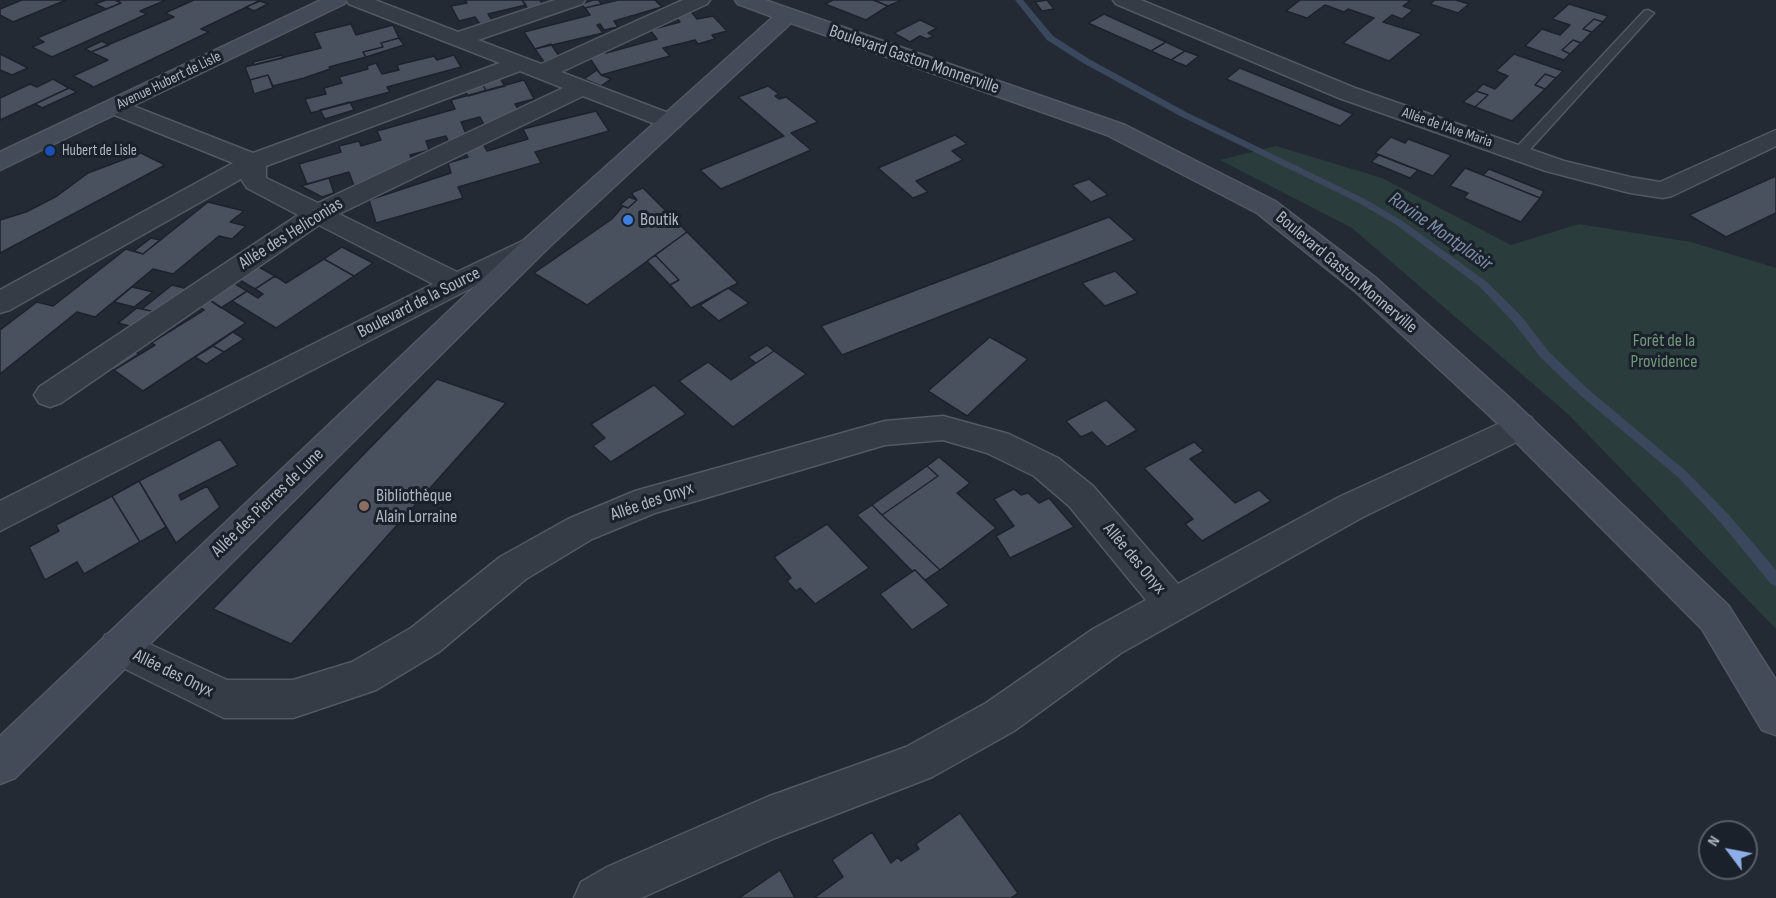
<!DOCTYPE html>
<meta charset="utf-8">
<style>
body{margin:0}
#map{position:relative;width:1776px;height:898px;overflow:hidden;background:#232a34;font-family:"Sofia Sans Condensed",sans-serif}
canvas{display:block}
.north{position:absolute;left:1698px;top:820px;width:60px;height:60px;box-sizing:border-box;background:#1b212a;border:2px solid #575d67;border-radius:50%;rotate:302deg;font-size:16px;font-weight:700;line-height:24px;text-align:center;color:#b0b6c2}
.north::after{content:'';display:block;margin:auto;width:21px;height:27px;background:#8eaee9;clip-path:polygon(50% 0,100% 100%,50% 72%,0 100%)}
</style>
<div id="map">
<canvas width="1776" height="898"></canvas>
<div class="north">N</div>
</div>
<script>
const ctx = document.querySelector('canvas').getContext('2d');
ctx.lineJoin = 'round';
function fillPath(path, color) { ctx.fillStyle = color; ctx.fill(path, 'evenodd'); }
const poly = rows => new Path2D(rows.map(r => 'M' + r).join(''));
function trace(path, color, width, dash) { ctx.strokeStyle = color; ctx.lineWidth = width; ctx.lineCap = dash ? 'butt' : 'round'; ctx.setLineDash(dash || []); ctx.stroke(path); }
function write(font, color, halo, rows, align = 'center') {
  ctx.font = font + ' "Sofia Sans Condensed",sans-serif'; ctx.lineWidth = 6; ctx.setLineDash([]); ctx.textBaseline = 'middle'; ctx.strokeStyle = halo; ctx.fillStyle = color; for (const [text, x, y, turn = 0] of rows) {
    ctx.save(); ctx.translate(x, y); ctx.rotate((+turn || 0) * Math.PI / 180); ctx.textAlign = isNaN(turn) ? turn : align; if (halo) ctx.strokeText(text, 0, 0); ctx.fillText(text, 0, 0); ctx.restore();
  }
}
fillPath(poly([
 [1276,146,1382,178,1511,245,1579,224,1691,242,1776,268,1776,629,1568,414,1352,228,1220,160]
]), '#2b3c3c');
fillPath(poly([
 [1015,0,1023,0,1053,36,1089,59,1186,112,1363,198,1401,220,1487,282,1522,317,1549,352,1589,390,1687,472,1729,515,1776,570,1776,586,1771,584,1721,523,1679,478,1581,396,1541,358,1514,323,1479,286,1395,224,1357,202,1180,116,1083,63,1047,40,1015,0]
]), '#3a475c');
const building = poly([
 [22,0,66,0,13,22,0,15,0,9,22,0],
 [106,0,115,0,121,3,106,9,95,4,106,0],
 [120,0,166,0,140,11,147,14,52,57,32,47,44,42,37,38,121,3,118,1,120,0],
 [194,0,261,0,201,29,209,32,94,87,73,76,108,60,91,52,174,17,165,13,194,0],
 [465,0,522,0,526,5,488,14,492,20,480,24,475,17,459,21,451,6,467,3,465,0],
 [522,0,540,0,543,5,528,9,522,0],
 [593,0,598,0,602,4,585,8,581,4,593,0],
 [618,0,655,0,662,7,614,21,618,27,604,30,600,24,597,25,603,33,535,49,524,32,590,15,585,8,618,0],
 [833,0,873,0,888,6,866,20,825,4,833,0],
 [874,0,902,0,888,6,874,0],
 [1047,0,1054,9,1042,11,1035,2,1047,0],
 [1411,0,1403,6,1413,10,1402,19,1392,15,1383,22,1422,34,1389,61,1343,43,1374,18,1348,9,1344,12,1325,5,1307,18,1286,11,1300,0,1411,0],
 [1435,0,1456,0,1469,4,1458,13,1430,4,1435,0],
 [260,1,268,4,254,11,246,7,260,1],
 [1569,4,1608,16,1603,22,1594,19,1583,29,1592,32,1581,43,1573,40,1562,50,1570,54,1564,60,1525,46,1542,29,1560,35,1570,25,1552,19,1569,4],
 [689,9,697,19,713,16,727,31,712,35,715,39,698,44,695,40,663,48,670,56,601,75,589,57,602,47,606,53,657,39,650,30,680,22,675,16,689,9],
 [1104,14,1166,42,1151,51,1088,23,1104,14],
 [1594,19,1603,22,1592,32,1583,29,1594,19],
 [920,20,937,28,928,33,934,36,927,39,920,36,910,42,894,33,920,20],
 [351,24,356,35,393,25,399,38,381,43,383,47,363,52,366,57,329,67,330,69,304,78,273,86,268,75,250,80,245,67,321,48,314,33,351,24],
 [399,38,404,45,366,57,363,52,383,47,381,43,399,38],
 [1573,40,1581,43,1570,54,1562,50,1573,40],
 [102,41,109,45,91,52,85,49,102,41],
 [1166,42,1185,51,1171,60,1151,51,1166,42],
 [551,44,559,56,544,62,535,49,551,44],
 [1185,51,1199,56,1186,66,1171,60,1185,51],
 [0,54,28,68,12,75,0,70,0,54],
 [1514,54,1563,71,1556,78,1545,74,1535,85,1545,89,1512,121,1475,107,1488,95,1476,91,1483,84,1495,89,1508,76,1496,71,1514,54],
 [282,55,283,58,254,65,253,62,282,55],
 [454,55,461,67,387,87,390,92,311,113,305,99,326,94,324,88,342,83,339,77,368,69,367,66,376,63,382,74,399,70,397,65,434,56,437,60,454,55],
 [1240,68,1353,114,1340,126,1226,79,1240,68],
 [597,70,601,75,611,79,601,86,584,79,597,70],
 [1545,74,1556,78,1545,89,1535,85,1545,74],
 [268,75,273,88,254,94,250,80,268,75],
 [500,78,505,86,486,91,483,85,500,78],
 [53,79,69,88,0,120,0,98,30,84,37,87,53,79],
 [524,80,534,99,515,104,520,112,485,127,480,117,461,122,467,136,448,141,446,136,426,141,429,150,410,155,412,160,354,186,349,172,307,184,299,164,341,152,339,146,359,141,361,146,381,140,377,131,455,109,451,100,524,80],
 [483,85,486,91,468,96,465,91,483,85],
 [768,86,779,94,775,96,779,99,786,97,818,122,791,133,811,150,721,189,700,170,784,136,738,97,768,86],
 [69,88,77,92,42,108,35,104,69,88],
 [1476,91,1488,95,1475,107,1463,102,1476,91],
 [350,102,354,110,325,119,320,110,350,102],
 [596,111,609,131,535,152,541,163,458,187,463,198,376,223,369,200,451,173,448,163,468,157,463,148,481,140,487,151,528,139,523,129,596,111],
 [955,135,967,144,952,151,963,160,916,181,928,192,913,198,878,168,955,135],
 [1391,137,1405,143,1408,139,1451,155,1433,176,1375,153,1391,137],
 [141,153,165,165,0,253,0,220,26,212,57,196,88,173,141,153],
 [1379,155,1407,166,1418,170,1410,178,1371,162,1379,155],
 [1465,168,1483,175,1540,198,1521,222,1464,198,1468,193,1450,186,1465,168],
 [1489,169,1544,191,1540,198,1483,175,1489,169],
 [1776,176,1776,213,1726,237,1689,215,1776,176],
 [329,178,334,193,322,197,301,186,329,178],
 [1089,179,1108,195,1091,202,1072,185,1089,179],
 [643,188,687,232,587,305,534,273,612,219,623,206,628,208,637,200,632,194,633,192,643,188],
 [629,197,637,200,628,208,620,205,629,197],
 [208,202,244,211,230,222,246,226,232,239,219,236,173,274,153,269,95,317,77,312,0,374,0,330,37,302,53,306,126,249,143,254,208,202],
 [1109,217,1135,240,842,355,821,326,1109,217],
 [687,232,738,283,691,308,670,285,679,280,655,255,687,232],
 [151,238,160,240,143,254,134,251,151,238],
 [342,247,373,263,354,276,324,259,342,247],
 [655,255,679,280,670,285,647,261,655,255],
 [324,259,354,276,276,328,232,301,247,291,258,298,263,294,255,289,275,276,286,283,324,259],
 [257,266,275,276,255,289,238,279,257,266],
 [1115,271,1138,293,1105,306,1082,283,1115,271],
 [232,282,247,291,221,308,208,299,232,282],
 [172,285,192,290,156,312,142,309,172,285],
 [132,287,153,292,134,307,114,302,132,287],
 [728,288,749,303,719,321,700,305,728,288],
 [208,299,246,323,143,391,114,370,155,345,151,343,204,310,197,306,208,299],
 [137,308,156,312,134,327,118,323,137,308],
 [233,332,244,339,224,352,213,346,233,332],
 [990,337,1028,359,967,416,928,391,990,337],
 [767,345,774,351,756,363,748,357,767,345],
 [213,346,224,352,206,364,195,357,213,346],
 [131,349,139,354,114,370,107,366,131,349],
 [774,351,806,374,733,427,679,381,708,362,731,380,774,351],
 [437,379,506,403,291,644,213,609,437,379],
 [654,385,686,414,611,462,593,446,605,438,591,424,654,385],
 [1106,400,1137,430,1107,447,1092,432,1081,437,1066,421,1106,400],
 [220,439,238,465,179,495,181,500,207,486,220,507,176,543,139,481,220,439],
 [1194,442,1204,451,1190,459,1235,503,1259,490,1271,501,1202,541,1185,524,1193,519,1144,468,1194,442],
 [939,457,970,483,957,493,996,528,940,570,882,515,938,476,927,466,939,457],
 [927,466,938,476,882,515,872,505,927,466],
 [139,481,166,527,140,542,112,496,139,481],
 [1014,489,1021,495,1028,493,1039,503,1049,498,1074,527,1010,558,996,536,1014,526,994,499,1014,489],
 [112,496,140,542,84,574,77,562,45,580,29,547,59,531,56,525,112,496],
 [872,505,882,515,940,570,925,580,915,570,912,571,857,515,872,505],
 [827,524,869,568,815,604,800,588,796,591,787,581,791,578,774,557,827,524],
 [915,570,949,605,912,630,880,594,915,570],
 [960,813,1018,893,1011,898,814,898,843,877,832,860,872,832,891,863,898,857,901,861,919,849,916,844,960,813],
 [780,870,795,898,739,898,780,870]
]);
fillPath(building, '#49515e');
trace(building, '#1d232c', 1.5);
const lane = poly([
 [1648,10,1654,13,1652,15,1524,156,1514,156,1514,150,1644,11,1648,10]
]);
const street = poly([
 [346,0,375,0,458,32,555,0,585,0,582,4,478,40,541,64,683,0,710,0,707,4,561,72,679,117,683,122,679,127,671,129,663,127,583,96,339,214,457,272,537,234,547,237,551,243,547,249,0,531,0,501,433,284,319,225,61,403,50,407,39,403,34,395,39,387,298,215,247,188,241,179,10,310,0,313,0,290,233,163,107,112,103,107,107,102,123,102,253,153,500,63,349,4,346,0],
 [520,71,563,88,318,203,266,178,266,166,520,71],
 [1113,0,1141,0,1355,88,1564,161,1630,177,1660,182,1776,130,1776,146,1672,196,1663,198,1630,193,1546,171,1339,98,1116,4,1113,0],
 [1520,414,1531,417,1536,426,1531,435,1363,517,1121,653,1014,731,932,777,775,838,641,898,574,898,581,882,607,867,767,797,906,747,986,703,1093,629,1146,600,1069,506,1034,476,987,453,943,440,885,445,655,513,592,539,526,579,439,652,376,690,293,718,224,718,105,659,100,647,105,635,119,630,227,680,293,680,352,662,411,628,500,557,568,519,635,491,885,421,943,416,1009,434,1058,458,1093,486,1178,584,1339,497,1520,414]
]);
const secondary = poly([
 [321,0,347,0,344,4,0,170,0,152,321,0],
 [735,0,765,0,1125,125,1275,201,1376,278,1513,401,1728,605,1776,680,1776,735,1762,730,1702,629,1491,417,1356,292,1257,213,1107,135,791,23,547,249,15,778,0,784,0,736,527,237,773,17,738,4,735,0]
]);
trace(lane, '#535963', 3);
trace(street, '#535963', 3);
trace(secondary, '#535963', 3);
fillPath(lane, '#363c45');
fillPath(street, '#363c45');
fillPath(secondary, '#444b58');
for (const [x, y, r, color] of [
 [50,151,6,"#1a4fb4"],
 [628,220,6,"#3f7fe0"],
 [364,506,6,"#8d6e63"]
]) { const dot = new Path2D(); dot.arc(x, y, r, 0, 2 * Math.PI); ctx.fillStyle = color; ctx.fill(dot); trace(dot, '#1b212a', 2); }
write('15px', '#b0b6c2', '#1b212a', [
 ["Avenue Hubert de Lisle",169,81,-26],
 ["Allée de l'Ave Maria",1447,128,19]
]);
write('15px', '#b0b6c2', '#1b212a', [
 ["Hubert de Lisle",62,151]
], 'left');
write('18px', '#b0b6c2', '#1b212a', [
 ["Boulevard Gaston Monnerville",914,60,19],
 ["Allée des Heliconias",291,234,-32],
 ["Boulevard Gaston Monnerville",1346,273,40],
 ["Boulevard de la Source",419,303,-27],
 ["Allée des Onyx",652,502,-19],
 ["Allée des Pierres de Lune",268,503,-44],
 ["Allée des Onyx",1134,559,50],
 ["Allée des Onyx",173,674,26]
]);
write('18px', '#b0b6c2', '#1b212a', [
 ["Boutik",640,220],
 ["Bibliothèque",376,496],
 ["Alain Lorraine",376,517]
], 'left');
write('18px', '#72957c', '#1b212a', [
 ["Forêt de la",1664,341],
 ["Providence",1664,362]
]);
write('italic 20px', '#7c8da7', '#1b212a', [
 ["Ravine Montplaisir",1440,232,35]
]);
</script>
